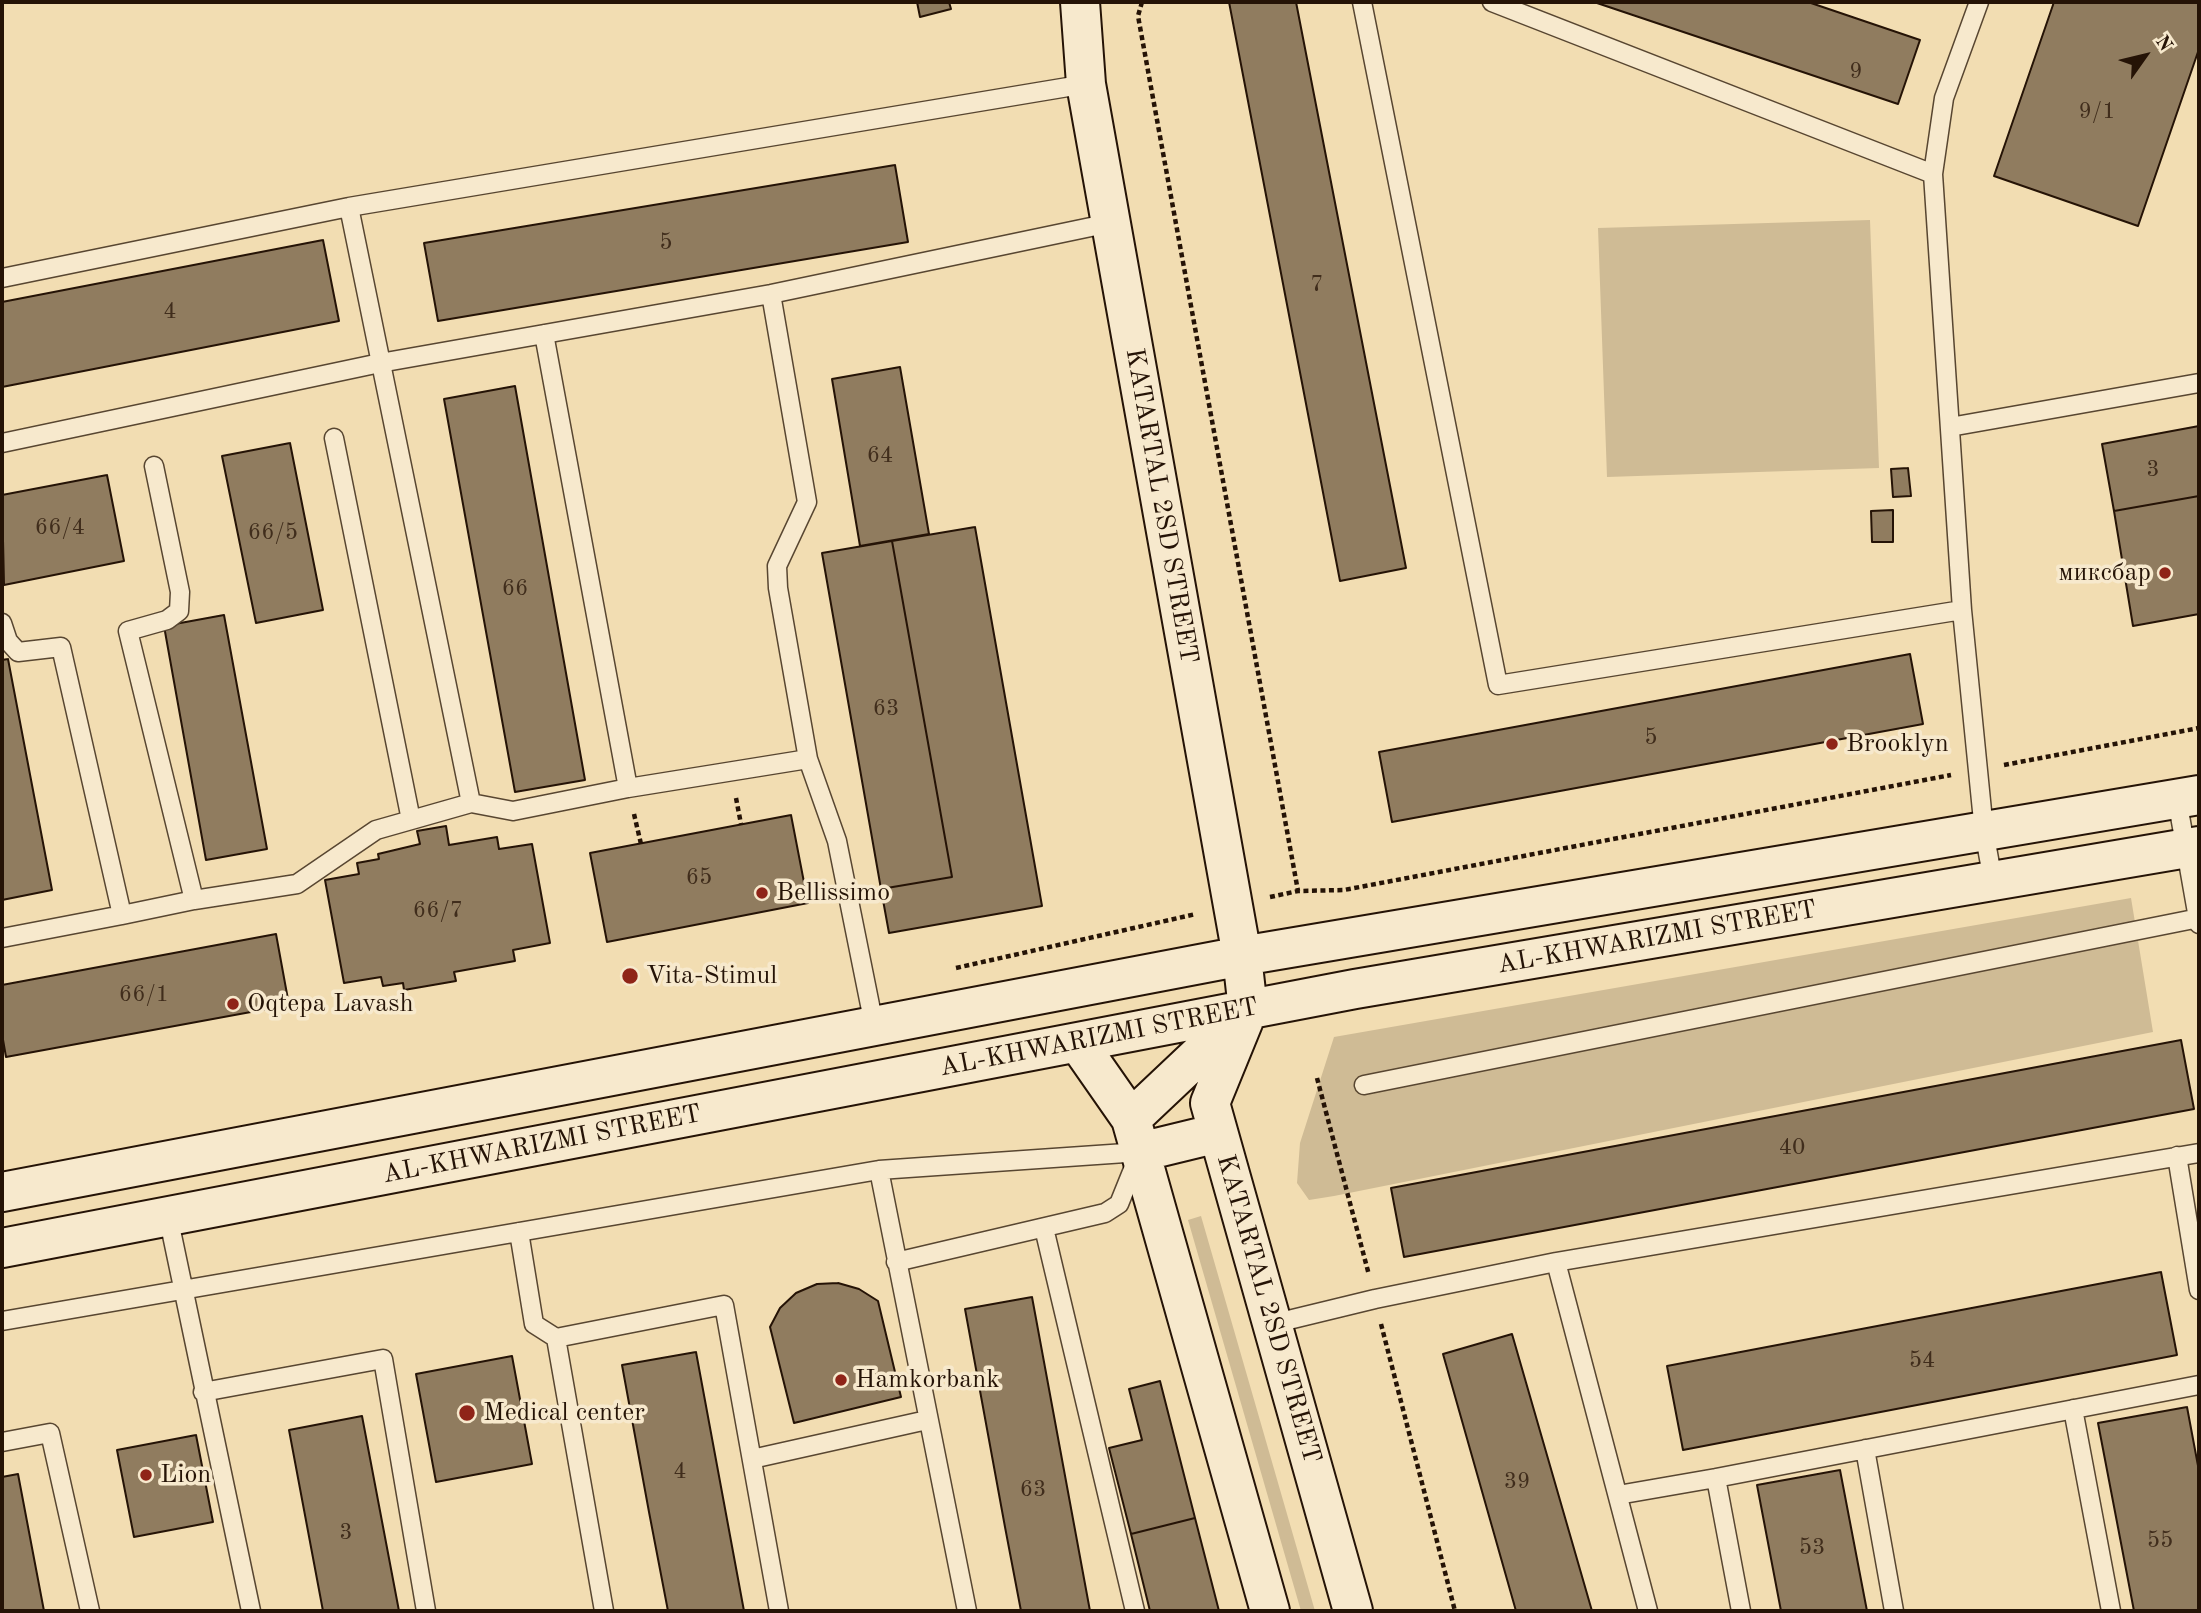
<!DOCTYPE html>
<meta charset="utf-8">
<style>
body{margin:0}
#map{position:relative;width:2201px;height:1613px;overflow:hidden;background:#f2ddb2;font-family:"Old Standard TT",serif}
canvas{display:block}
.frame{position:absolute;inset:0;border:4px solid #251306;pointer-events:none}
.north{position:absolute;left:2110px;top:21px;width:70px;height:70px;-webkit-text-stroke:5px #f7e9cd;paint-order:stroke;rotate:56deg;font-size:19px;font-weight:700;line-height:28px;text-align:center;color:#251306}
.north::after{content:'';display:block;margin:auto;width:24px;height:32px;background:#251306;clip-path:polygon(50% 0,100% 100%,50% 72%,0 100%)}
</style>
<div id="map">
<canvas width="2201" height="1613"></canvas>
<div class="frame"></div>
<div class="north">N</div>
</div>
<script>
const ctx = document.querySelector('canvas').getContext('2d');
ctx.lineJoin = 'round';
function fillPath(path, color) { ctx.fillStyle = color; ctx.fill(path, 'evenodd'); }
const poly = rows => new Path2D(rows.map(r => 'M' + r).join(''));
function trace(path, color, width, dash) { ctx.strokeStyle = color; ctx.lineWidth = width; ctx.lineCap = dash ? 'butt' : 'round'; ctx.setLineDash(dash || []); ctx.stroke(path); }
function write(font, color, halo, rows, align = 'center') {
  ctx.font = font + ' "Old Standard TT",serif'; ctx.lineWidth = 7; ctx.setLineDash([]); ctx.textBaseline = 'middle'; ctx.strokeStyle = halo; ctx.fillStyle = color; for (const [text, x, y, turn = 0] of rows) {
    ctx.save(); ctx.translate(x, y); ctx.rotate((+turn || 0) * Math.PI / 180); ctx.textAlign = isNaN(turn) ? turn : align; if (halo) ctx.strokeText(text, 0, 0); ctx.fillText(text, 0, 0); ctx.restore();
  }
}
fillPath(poly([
 [1870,220,1879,468,1607,477,1598,228],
 [2131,898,2153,1032,1334,1196,1309,1200,1297,1183,1300,1143,1334,1037],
 [1201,1216,1315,1611,1301,1611,1188,1220]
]), '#cfbb95');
const building = poly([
 [917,2,949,2,951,9,920,17,917,2],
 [1229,2,1296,2,1406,568,1340,581,1229,2],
 [1594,2,1808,2,1920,40,1898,104,1594,2],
 [2054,2,2199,2,2199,49,2138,226,1994,176,2054,2],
 [895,165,908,242,438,321,424,243,895,165],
 [323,240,339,321,2,387,2,302,323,240],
 [900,367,929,534,860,546,832,379,900,367],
 [515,386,585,780,515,792,444,399,515,386],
 [2199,426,2199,496,2114,511,2102,444,2199,426],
 [290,443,323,610,256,623,222,456,290,443],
 [1908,468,1911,496,1893,497,1891,469,1908,468],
 [107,475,124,561,4,585,2,495,107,475],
 [2199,496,2199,614,2133,626,2114,511,2199,496],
 [1893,510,1893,542,1872,542,1871,511,1893,510],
 [975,527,1042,906,889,933,881,889,952,877,892,541,975,527],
 [892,541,952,877,881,889,822,553,892,541],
 [224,615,267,849,206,860,164,626,224,615],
 [1910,654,1923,724,1392,822,1379,752,1910,654],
 [8,659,52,890,2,900,2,660,8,659],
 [791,815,808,903,607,942,590,853,791,815],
 [446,826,449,845,497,837,499,849,532,844,550,943,513,950,515,961,454,972,456,981,404,990,403,983,383,986,381,977,344,983,325,880,359,874,357,863,379,859,378,854,420,844,417,831,446,826],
 [276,934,289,1005,6,1057,2,1034,2,985,276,934],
 [2181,1040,2194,1109,1404,1257,1391,1188,2181,1040],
 [2161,1272,2177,1355,1683,1450,1667,1366,2161,1272],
 [838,1283,859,1289,878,1301,901,1397,794,1423,770,1327,780,1308,796,1293,817,1284,838,1283],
 [1032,1297,1090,1611,1021,1611,1005,1527,965,1309,1032,1297],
 [1512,1334,1592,1611,1516,1611,1443,1354,1512,1334],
 [696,1352,744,1611,668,1611,649,1512,622,1365,696,1352],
 [512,1356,532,1464,436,1482,416,1374,512,1356],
 [1160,1381,1195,1518,1131,1534,1109,1448,1142,1440,1129,1389,1160,1381],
 [2187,1407,2199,1471,2199,1611,2134,1611,2098,1423,2187,1407],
 [362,1416,399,1611,323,1611,289,1430,362,1416],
 [196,1435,213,1522,134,1537,117,1450,196,1435],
 [1840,1470,1867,1611,1781,1611,1757,1485,1840,1470],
 [18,1474,44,1611,2,1611,2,1477,18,1474],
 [1195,1518,1219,1611,1150,1611,1131,1534,1195,1518]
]);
fillPath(building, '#907c5f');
trace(building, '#251306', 2);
const lane = poly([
 [1362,2,1498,685,1962,610,1984,831,1993,881],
 [1492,2,1933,174],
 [349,207,471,803],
 [2,278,349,207,1086,84],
 [771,294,807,502,777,566,778,588,808,759,837,841,871,1010,877,1025],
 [544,334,628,788],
 [1950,427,2199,383],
 [334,438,411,820],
 [2,443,380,363,771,294,1110,223],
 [154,466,180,592,179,611,167,620,128,631,194,900],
 [1962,610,1933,174,1944,98,1979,2],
 [2,623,8,641,18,652,61,647,122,915,2,938],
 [2177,799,2199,924],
 [122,915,194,900,297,884,376,830,471,803,513,811,628,788,808,759],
 [1364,1085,2199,918],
 [2177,1156,2199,1290],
 [879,1170,967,1611],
 [168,1216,251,1611],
 [1044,1228,1135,1611],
 [519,1232,534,1324,556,1338,724,1305,779,1611],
 [1556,1262,2199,1153],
 [2,1321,879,1170,1140,1152,1119,1204,1105,1213,896,1262],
 [1272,1324,1375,1299,1556,1262,1648,1611],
 [556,1338,604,1611],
 [203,1392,383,1359,426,1611],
 [2073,1409,2111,1611],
 [2,1442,50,1433,90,1611],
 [1865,1449,1894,1611],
 [752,1459,927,1420],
 [1618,1495,1716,1478],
 [1741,1611,1716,1478,2199,1385]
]);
const secondary = poly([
 [1080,2,1086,84,1242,956,1248,1010,1210,1103,1353,1611],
 [1078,1043,1131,1119,1270,1611],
 [1131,1119,1238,1018],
 [1140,1152,1218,1133],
 [2,1192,1242,956,2199,795],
 [2,1248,1355,989,2199,846]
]);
trace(lane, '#584631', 21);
trace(secondary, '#251306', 42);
trace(poly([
 [1142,2,1138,16,1298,891,1344,890,1951,775],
 [2004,765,2199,728],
 [736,798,741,824],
 [634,814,641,844],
 [1270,897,1298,891],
 [956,968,1196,914],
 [1317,1078,1369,1275],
 [1381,1324,1455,1611]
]), '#251306', 4.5, [5, 3.5]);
trace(lane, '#f7e9cd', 18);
trace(secondary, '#f7e9cd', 38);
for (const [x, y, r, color] of [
 [2165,573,7,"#8f2418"],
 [1832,744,7,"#8f2418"],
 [762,893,7,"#8f2418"],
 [630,976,9,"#8f2418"],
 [233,1004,7,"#8f2418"],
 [841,1380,7,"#8f2418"],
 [467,1413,9,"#8f2418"],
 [146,1475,7,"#8f2418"]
]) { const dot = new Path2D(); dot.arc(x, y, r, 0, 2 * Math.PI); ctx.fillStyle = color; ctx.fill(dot); trace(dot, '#f7e9cd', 2.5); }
write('23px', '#402d1c', null, [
 ["9",1856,72],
 ["9/1",2097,112],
 ["5",666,243],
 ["7",1317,285],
 ["4",170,312],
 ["64",880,456],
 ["3",2153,470],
 ["66/4",60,528],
 ["66/5",273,533],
 ["66",515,589],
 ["63",886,709],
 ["5",1651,738],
 ["65",699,878],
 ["66/7",438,911],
 ["66/1",144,995],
 ["40",1792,1148],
 ["54",1922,1361],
 ["4",680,1472],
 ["39",1517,1482],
 ["63",1033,1490],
 ["3",346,1533],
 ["55",2160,1541],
 ["53",1812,1548]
]);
write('26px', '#251306', '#f7e9cd', [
 ["KATARTAL 2SD STREET",1161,506,80],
 ["AL-KHWARIZMI STREET",1657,938,-10],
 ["AL-KHWARIZMI STREET",1099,1038,-11],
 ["AL-KHWARIZMI STREET",542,1145,-11],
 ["KATARTAL 2SD STREET",1268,1309,74]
]);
write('26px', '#251306', '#f7e9cd', [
 ["миксбар",2151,573,"right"],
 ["Brooklyn",1846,744],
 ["Bellissimo",776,893],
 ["Vita-Stimul",646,976],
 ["Oqtepa Lavash",247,1004],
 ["Hamkorbank",855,1380],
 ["Medical center",483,1413],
 ["Lion",160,1475]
], 'left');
</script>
